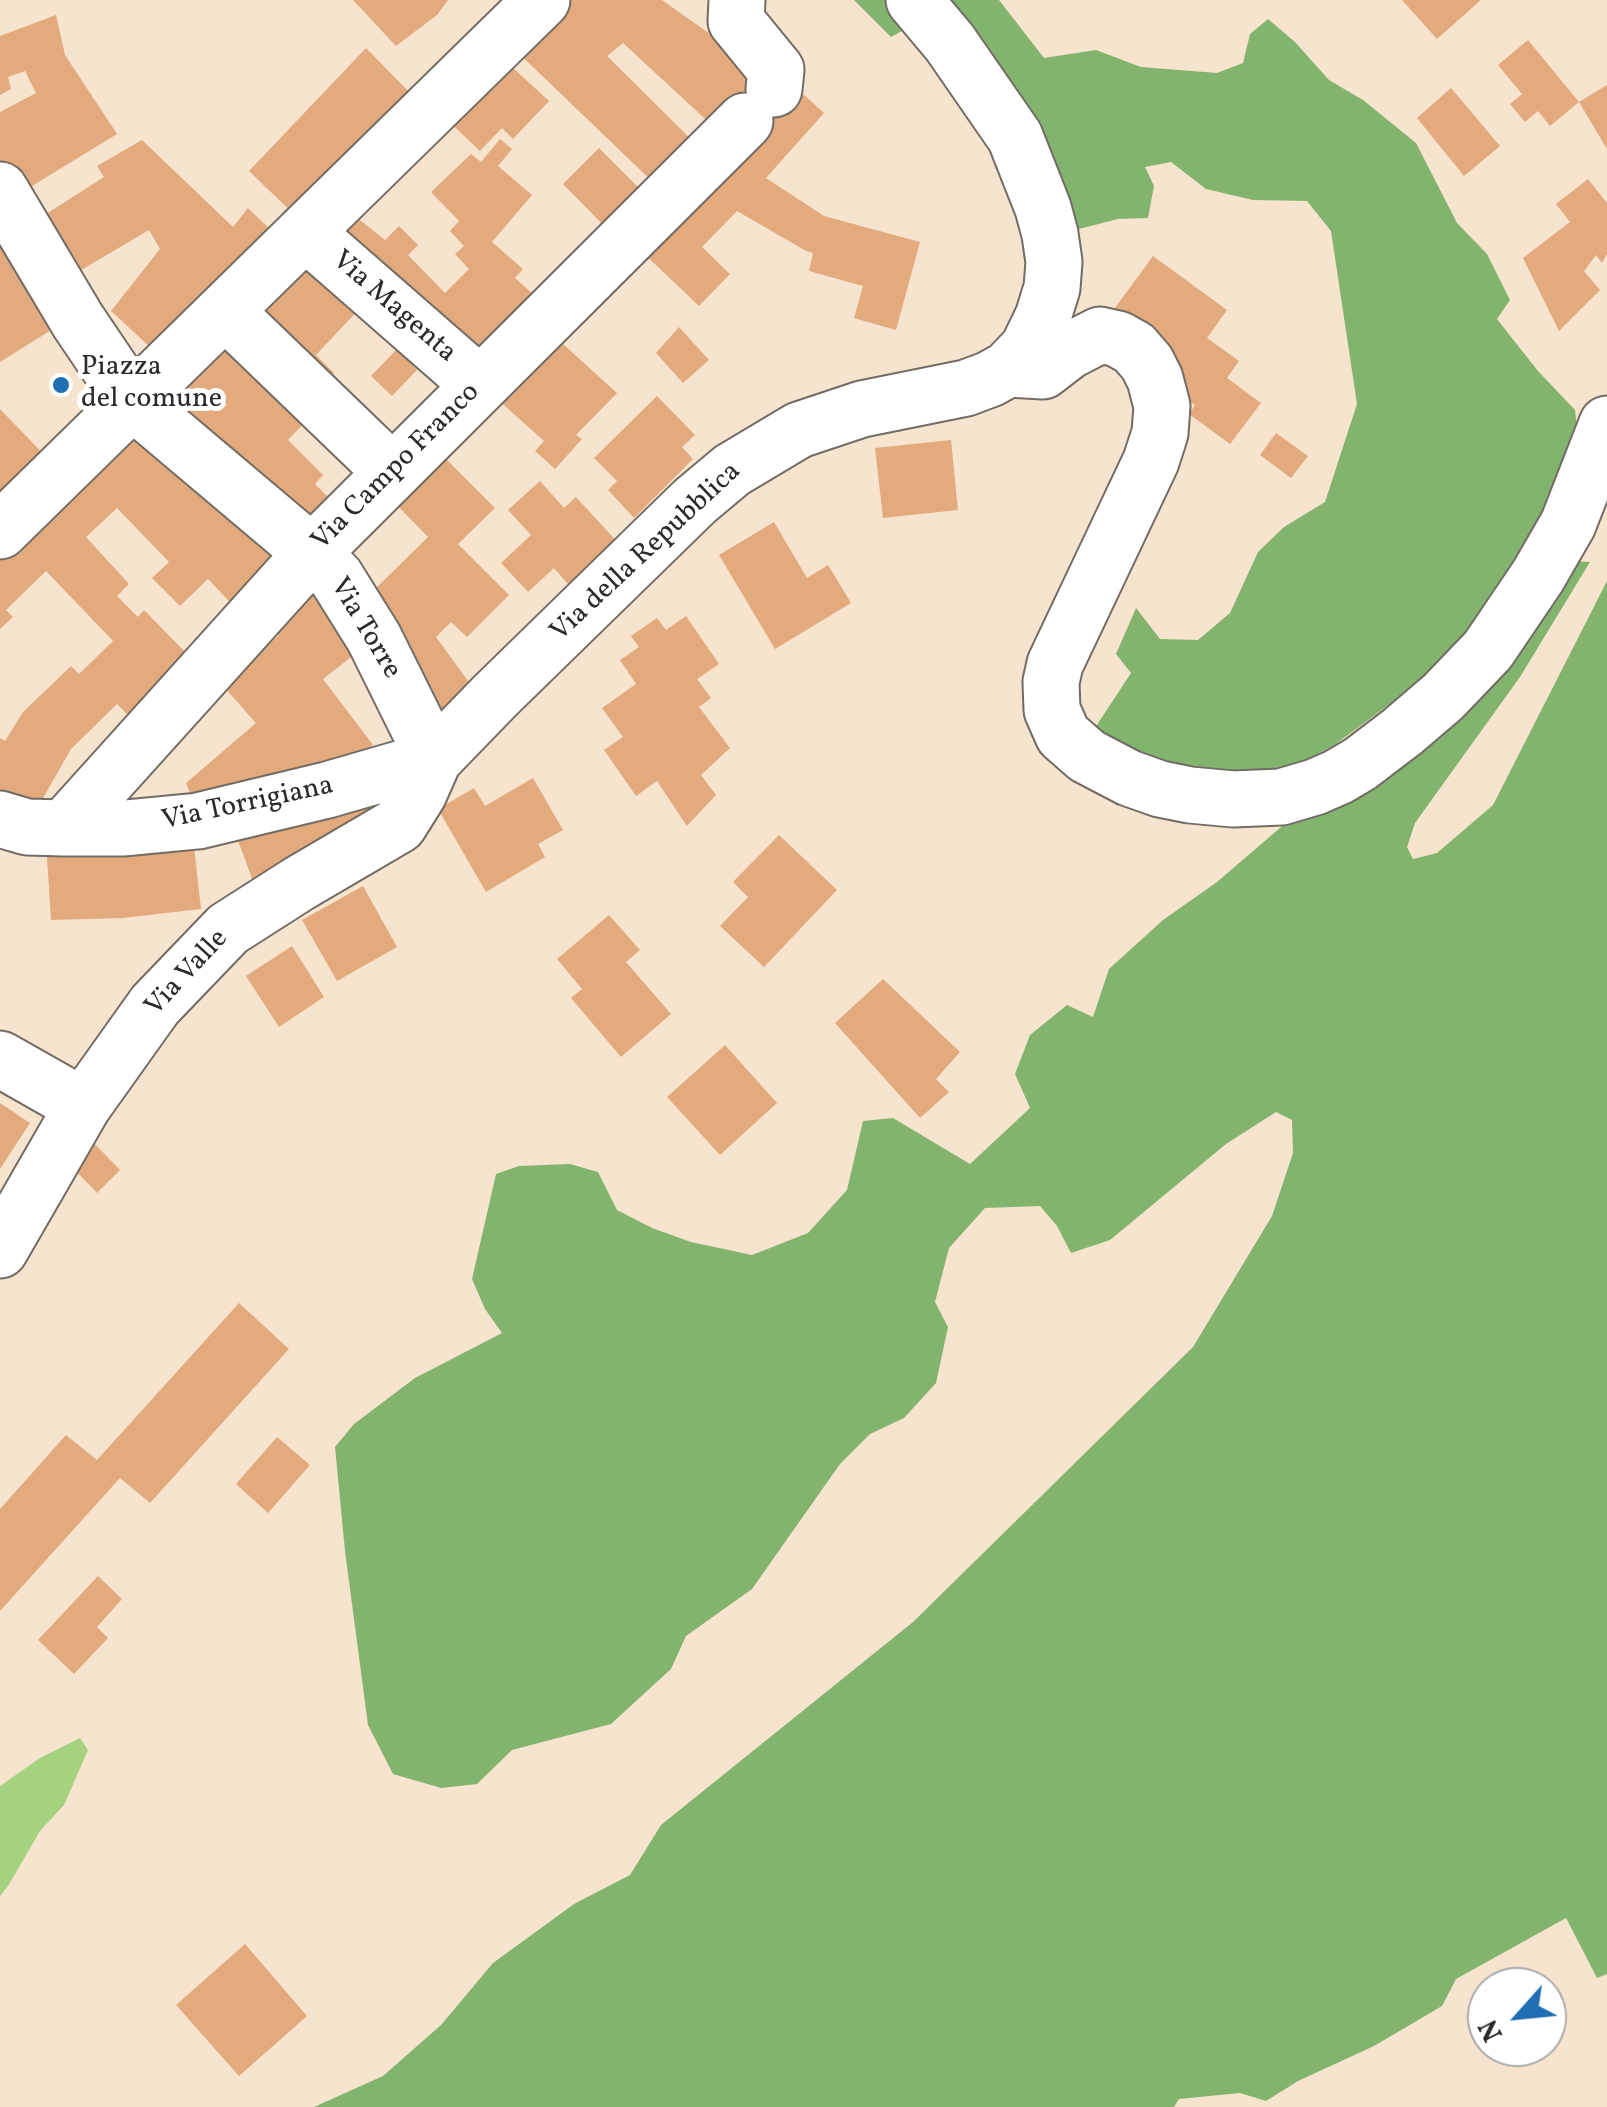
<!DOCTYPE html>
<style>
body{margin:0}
#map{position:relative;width:1607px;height:2107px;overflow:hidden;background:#f7e4ce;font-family:Vollkorn,serif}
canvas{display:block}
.north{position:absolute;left:1467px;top:1967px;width:100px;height:100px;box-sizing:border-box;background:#fff;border:2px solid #aaa;border-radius:50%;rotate:243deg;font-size:28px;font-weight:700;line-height:40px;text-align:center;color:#2b2b2b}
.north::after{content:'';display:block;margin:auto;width:35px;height:45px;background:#1f6fb2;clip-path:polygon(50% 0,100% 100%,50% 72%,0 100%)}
</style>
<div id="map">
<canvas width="1607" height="2107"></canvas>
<div class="north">N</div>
</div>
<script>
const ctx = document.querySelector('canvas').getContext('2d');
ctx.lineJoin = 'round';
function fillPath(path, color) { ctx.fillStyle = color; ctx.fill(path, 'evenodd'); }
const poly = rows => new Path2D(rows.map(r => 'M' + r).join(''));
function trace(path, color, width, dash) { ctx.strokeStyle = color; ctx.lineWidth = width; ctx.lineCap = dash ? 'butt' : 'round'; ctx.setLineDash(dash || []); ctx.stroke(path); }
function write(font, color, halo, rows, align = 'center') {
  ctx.font = font + ' Vollkorn,serif'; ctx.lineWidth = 10; ctx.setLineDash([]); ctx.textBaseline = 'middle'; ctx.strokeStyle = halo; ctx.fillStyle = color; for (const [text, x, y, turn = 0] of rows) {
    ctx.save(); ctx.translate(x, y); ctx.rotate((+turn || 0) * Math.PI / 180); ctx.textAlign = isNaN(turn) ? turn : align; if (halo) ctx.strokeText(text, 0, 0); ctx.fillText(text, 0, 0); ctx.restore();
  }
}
fillPath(poly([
 [80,1738,88,1750,64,1805,40,1831,8,1886,0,1896,0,1786,40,1758]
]), '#a4d27f');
fillPath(poly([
 [854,0,999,0,1044,58,1096,50,1141,67,1217,73,1243,63,1250,34,1268,19,1295,42,1329,80,1363,100,1416,143,1457,223,1487,254,1510,300,1497,319,1538,371,1575,410,1580,456,1489,612,1438,668,1333,746,1302,762,1236,777,1209,781,1091,734,1131,673,1116,654,1136,608,1160,639,1198,640,1230,613,1258,552,1284,527,1325,502,1357,404,1331,231,1307,201,1253,200,1206,189,1171,162,1145,167,1154,186,1148,218,1118,219,1067,232,941,9,891,37],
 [1572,561,1590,562,1520,677,1415,823,1407,847,1413,859,1437,853,1493,805,1607,581,1607,1974,1597,1978,1566,1918,1456,1979,1442,2006,1374,2046,1298,2081,1266,2101,1240,2093,1179,2099,1174,2107,314,2107,383,2076,441,2025,493,1963,574,1904,630,1875,661,1825,913,1622,1193,1347,1272,1216,1293,1153,1292,1120,1276,1112,1226,1144,1110,1240,1071,1253,1057,1226,1040,1206,985,1208,949,1248,935,1302,948,1327,936,1383,904,1418,870,1434,840,1464,752,1589,686,1636,671,1669,611,1724,512,1750,477,1784,441,1788,393,1774,368,1725,345,1551,335,1447,354,1424,415,1378,502,1333,485,1309,472,1279,496,1174,519,1166,570,1164,598,1172,617,1210,652,1228,691,1242,752,1255,808,1233,847,1190,863,1121,893,1118,970,1164,1030,1108,1015,1074,1030,1035,1067,1005,1093,1017,1109,969,1163,920,1217,882,1302,809]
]), '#83b46e');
fillPath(poly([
 [353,0,448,0,437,15,396,46],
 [553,0,662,0,717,39,792,84,824,113,766,178,824,216,920,242,896,330,854,318,863,286,809,271,813,253,806,251,737,211,702,247,730,274,699,306,638,248,716,129,623,43,607,56,699,147,658,187,509,44],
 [1402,0,1481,0,1437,39],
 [56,15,65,55,117,134,14,197,0,170,0,112,36,93,25,71,8,77,11,89,0,95,0,36],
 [1528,40,1579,102,1550,126,1538,111,1525,122,1510,104,1522,94,1498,65],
 [366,48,419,102,300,220,249,171],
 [499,55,549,101,513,139,502,128,480,151,443,116],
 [1607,85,1607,149,1579,102],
 [1451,88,1500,146,1464,176,1417,118],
 [500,139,512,149,498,166,532,195,492,242,523,269,515,278,543,303,479,368,326,236,350,212,385,240,399,226,418,245,408,255,445,293,469,269,455,254,464,246,450,231,459,221,431,192,471,154,481,162],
 [142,140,233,227,248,208,281,240,163,359,111,311,160,249,149,230,66,279,32,223,104,177,97,166],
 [599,148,647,196,611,233,563,184],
 [1588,179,1607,203,1607,254,1602,263,1596,255,1584,271,1600,290,1559,331,1523,258,1570,222,1556,204],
 [0,242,61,324,0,362],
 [309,254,363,305,316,355,334,373,320,389,246,319],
 [1153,256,1227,310,1207,338,1239,361,1227,378,1261,403,1230,444,1189,414,1195,405,1168,386,1181,368,1109,316],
 [679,327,709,360,683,383,656,353],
 [225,332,312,415,288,440,323,475,315,484,346,515,315,546,155,406],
 [553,335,617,393,576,435,582,439,555,469,535,451,544,441,496,398],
 [397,349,417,370,392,396,371,376],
 [657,396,695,435,682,447,693,459,634,518,608,490,617,481,594,458],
 [0,409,54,465,0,516],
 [137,424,297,565,243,616,208,579,180,606,152,578,169,562,117,508,86,537,129,584,117,596,138,617,144,610,197,664,136,723,117,704,71,749,34,814,0,795,0,738,5,741,23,712,71,666,79,674,113,641,46,571,6,610,13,617,0,629,0,560],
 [1276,433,1308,456,1291,478,1260,455],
 [951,440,958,510,883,518,875,448],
 [440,453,495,508,458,544,509,595,467,637,451,622,436,637,471,685,442,710,385,630,369,595,428,537,393,501],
 [540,481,564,508,576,497,621,546,573,590,554,568,528,592,501,563,531,535,508,510],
 [774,522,807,578,828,565,851,603,775,649,719,555],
 [321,583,368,644,323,679,373,745,330,774,194,803,186,783,256,723,224,687,279,635,272,628],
 [686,616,719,664,697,679,711,698,699,707,730,748,701,775,716,795,687,826,657,781,636,796,604,750,623,737,602,708,636,684,620,660,639,647,631,636,657,618,666,630],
 [533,778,563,830,538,844,545,857,486,892,438,809,474,788,485,806],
 [375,799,381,820,254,884,236,835],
 [779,835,837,890,764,967,720,926,748,897,733,882],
 [194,846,201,909,123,918,51,920,47,857,117,855],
 [363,886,397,947,337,981,302,920],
 [609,915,640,950,626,962,671,1014,621,1057,571,998,582,989,557,959],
 [292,946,324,997,279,1027,246,976],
 [883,979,960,1052,936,1079,949,1092,920,1118,835,1023],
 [725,1045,777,1103,720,1155,667,1097],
 [0,1103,30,1123,0,1169],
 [95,1144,120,1170,97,1193,72,1167],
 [239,1303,289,1349,150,1503,120,1478,0,1611,0,1509,66,1435,97,1460],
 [277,1437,310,1465,268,1513,236,1484],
 [98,1576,122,1599,97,1627,108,1638,74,1674,38,1640],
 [245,1944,307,2016,239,2076,176,2005]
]), '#e2aa7d');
const minor = poly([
 [737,0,736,21,776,70,774,89],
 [0,190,78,321,132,401,312,553,336,577,374,638,434,759],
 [305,232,480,385],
 [225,311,392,472],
 [1008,369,1043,371,1069,351,1100,335,1118,339,1134,348,1147,363,1155,379,1162,406,1160,433,1151,461,1055,664,1051,682,1052,710,1063,735,1087,756,1129,778,1160,789,1190,795,1233,799,1281,797,1315,787,1338,777,1360,764,1402,732,1443,697,1488,650,1538,576,1568,524,1607,424],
 [0,531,542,0],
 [0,819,27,827,64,828,125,828,198,821,327,790,434,759],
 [64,828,312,553,745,121],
 [0,1059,83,1106],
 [0,1250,83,1106,155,1005,228,929,300,883,399,825,419,793,434,759,495,696,695,501,732,470,799,430,862,409,966,388,990,379,1008,369,1028,348,1043,317,1052,288,1054,262,1050,234,1043,208,1015,137,950,43,914,0]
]);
trace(minor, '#726c64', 59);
trace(minor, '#fff', 55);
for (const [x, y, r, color] of [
 [61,385,10,"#1f6fb2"]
]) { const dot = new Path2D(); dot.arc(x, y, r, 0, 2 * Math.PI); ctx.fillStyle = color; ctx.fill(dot); trace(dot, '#fff', 4); }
write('28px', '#2b2b2b', '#fff', [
 ["Via Magenta",393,308,41],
 ["Via Campo Franco",397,468,-45],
 ["Via della Repubblica",647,553,-43],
 ["Via Torre",364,629,59],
 ["Via Torrigiana",248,805,-12],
 ["Via Valle",188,974,-47]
]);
write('28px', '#2b2b2b', '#fff', [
 ["Piazza",81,369],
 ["del comune",81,401]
], 'left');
</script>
